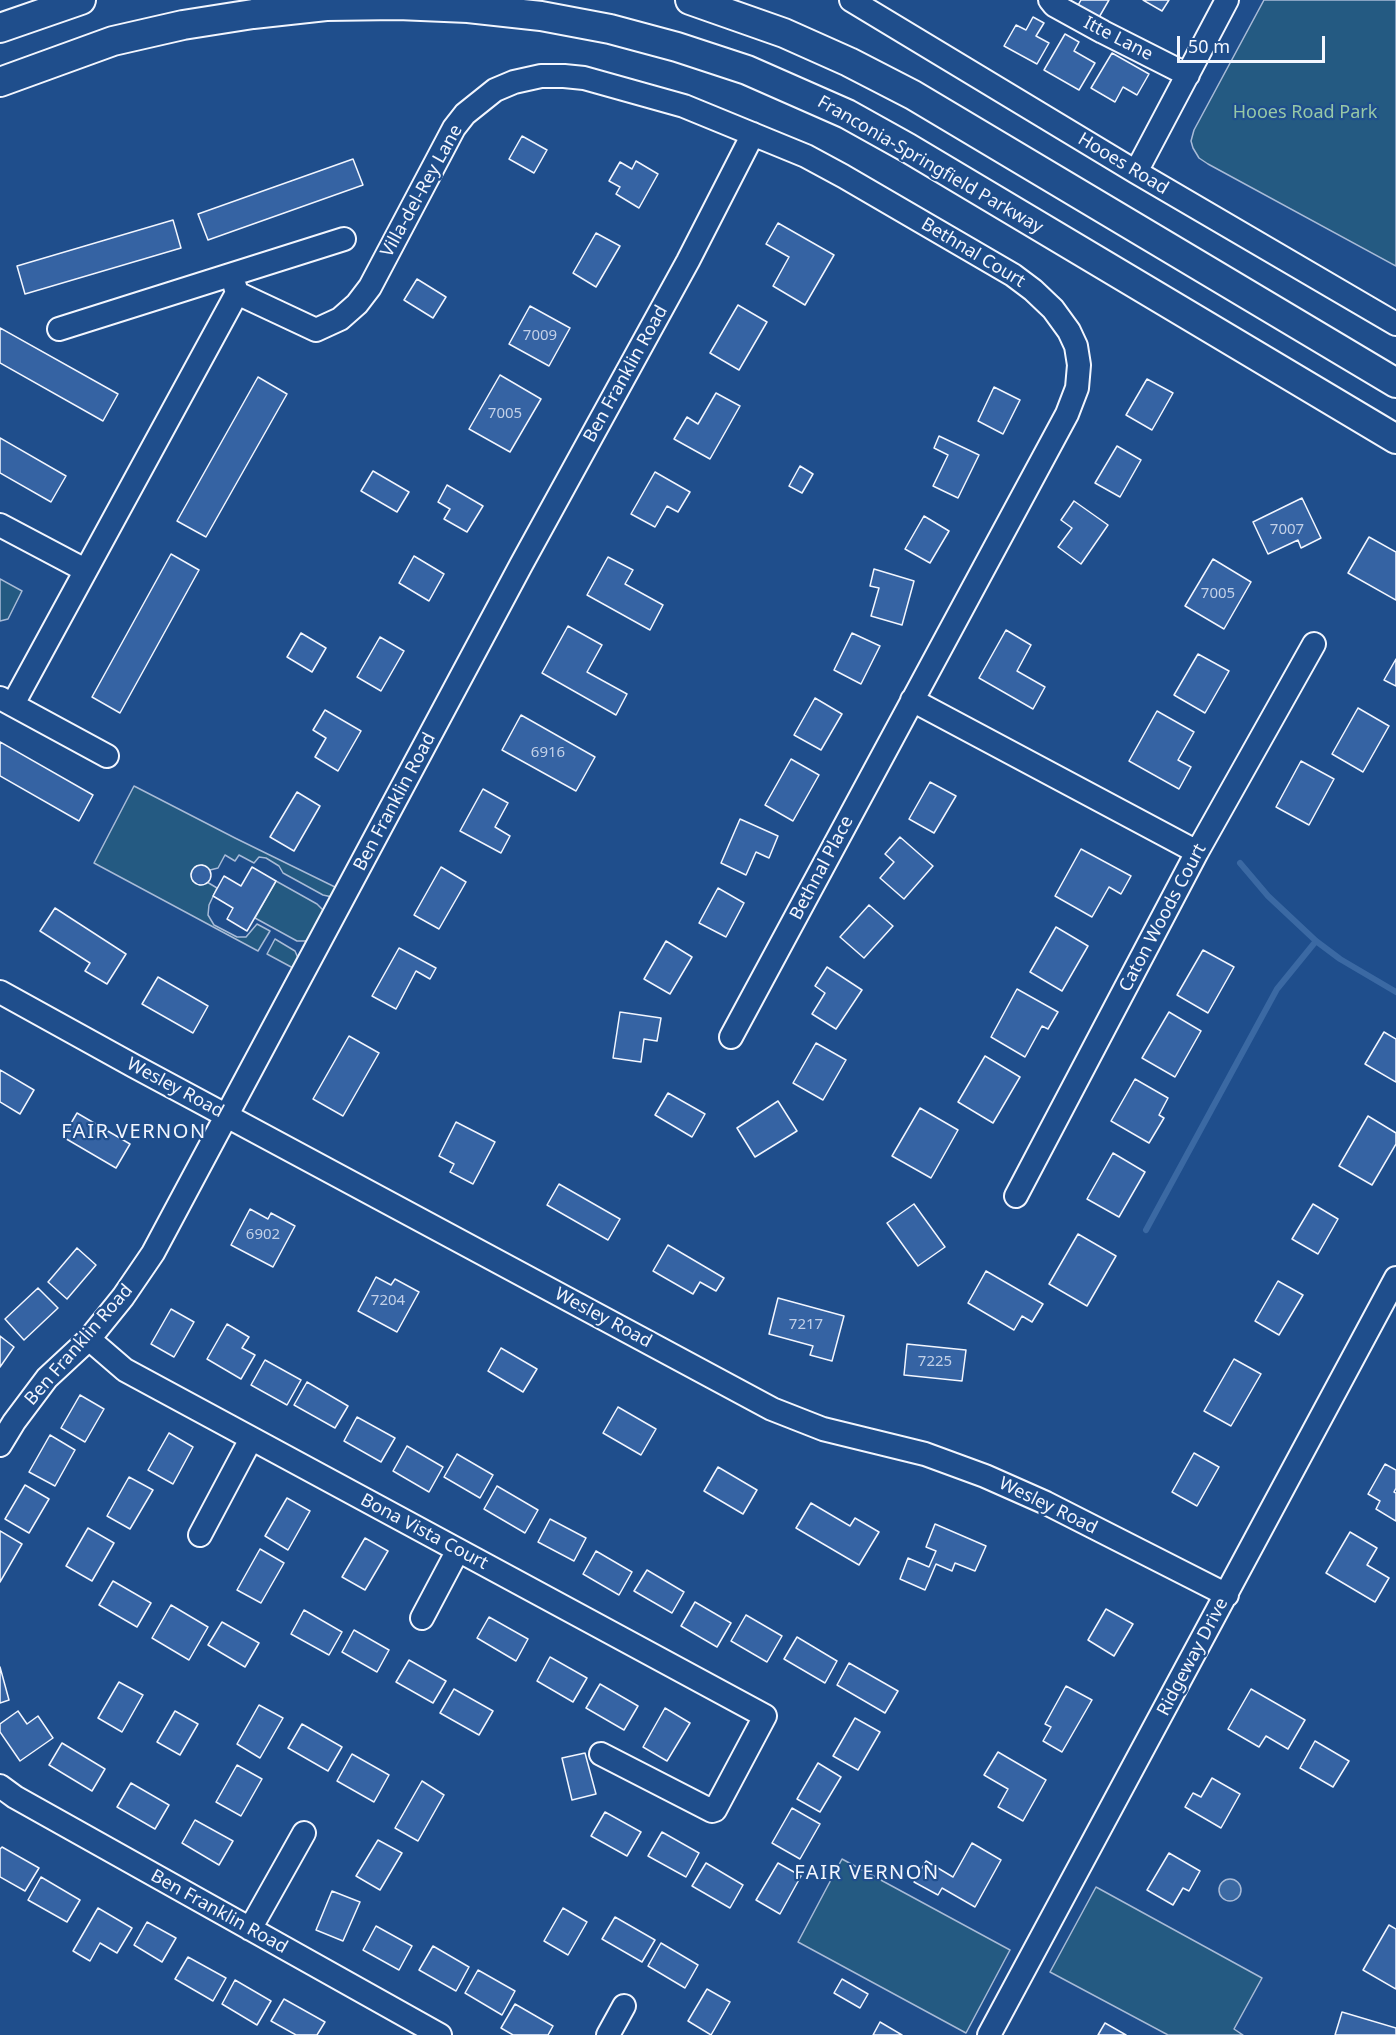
<!DOCTYPE html>
<style>
body{margin:0}
#map{position:relative;width:1396px;height:2035px;overflow:hidden;background:#1f4e8c;font-family:"Noto Sans",sans-serif}
canvas{display:block}
.scale{position:absolute;left:1177px;top:36px;width:148px;height:27px;box-sizing:border-box;border:3px solid #f2f6ff;border-top:0;padding-left:8px;font-size:18px;line-height:21px;white-space:nowrap;color:#f2f6ff;-webkit-text-stroke:4px #1f4e8c;paint-order:stroke}
</style>
<div id="map">
<canvas width="1396" height="2035"></canvas>
<div class="scale">50 m</div>
</div>
<script>
const ctx = document.querySelector('canvas').getContext('2d');
ctx.lineJoin = 'round';
function fillPath(path, color) { ctx.fillStyle = color; ctx.fill(path, 'evenodd'); }
const poly = rows => new Path2D(rows.map(r => 'M' + r).join(''));
function trace(path, color, width, dash) { ctx.strokeStyle = color; ctx.lineWidth = width; ctx.lineCap = dash ? 'butt' : 'round'; ctx.setLineDash(dash || []); ctx.stroke(path); }
function write(font, color, halo, rows, align = 'center') {
  ctx.font = font + ' "Noto Sans",sans-serif'; ctx.lineWidth = 4.5; ctx.setLineDash([]); ctx.textBaseline = 'middle'; ctx.strokeStyle = halo; ctx.fillStyle = color; for (const [text, x, y, turn = 0] of rows) {
    ctx.save(); ctx.translate(x, y); ctx.rotate((+turn || 0) * Math.PI / 180); ctx.textAlign = isNaN(turn) ? turn : align; if (halo) ctx.strokeText(text, 0, 0); ctx.fillText(text, 0, 0); ctx.restore();
  }
}
const green = poly([
 [1264,0,1396,0,1396,266,1208,164,1199,158,1193,148,1191,141,1194,130,1264,0],
 [0,579,22,591,8,619,0,621,0,579],
 [134,786,235,838,337,888,332,897,323,895,283,873,279,866,266,858,259,857,254,863,239,855,235,861,225,855,218,868,210,870,202,865,195,867,191,874,193,881,200,885,207,882,217,888,209,905,208,915,214,925,237,937,246,937,257,924,270,931,258,951,94,863,134,786],
 [276,881,317,904,324,911,307,941,297,941,255,918,276,881],
 [275,939,295,951,298,958,293,968,267,954,275,939],
 [842,1859,1010,1950,966,2033,798,1942,842,1859],
 [1096,1887,1262,1978,1234,2029,1243,2035,1168,2035,1050,1972,1096,1887]
]);
fillPath(green, '#245a82');
trace(green, '#a8bbd7', 1.5);
const water = poly([
 '1219 1890a11 11 0 1 1 22 0a11 11 0 1 1-22 0Z'
]);
fillPath(water, '#3b69a3');
trace(water, '#a8bbd7', 1.5);
trace(poly([
 [1240,863,1268,896,1316,941,1340,959,1396,992],
 [1146,1230,1277,989,1316,941]
]), '#3b69a3', 6);
const building = poly([
 [1081,0,1109,0,1098,19,1077,7,1081,0],
 [1143,0,1169,0,1162,11,1143,0],
 [1033,17,1044,23,1036,36,1049,43,1037,64,1004,46,1016,25,1026,30,1033,17],
 [1065,34,1079,42,1074,51,1095,63,1079,90,1044,70,1065,34],
 [1112,53,1149,74,1137,95,1123,87,1115,102,1091,88,1112,53],
 [522,136,547,150,534,173,509,159,522,136],
 [353,159,363,185,208,240,198,214,353,159],
 [636,161,658,174,639,208,616,194,620,187,609,181,620,162,632,169,636,161],
 [173,220,181,248,25,294,17,266,173,220],
 [778,223,834,255,805,305,773,286,789,257,766,244,778,223],
 [596,233,620,246,596,287,573,273,596,233],
 [417,279,446,297,433,318,404,300,417,279],
 [738,305,767,322,739,370,710,353,738,305],
 [530,306,570,328,549,366,509,344,530,306],
 [0,328,118,394,103,421,0,363,0,328],
 [500,375,541,399,510,452,469,429,500,375],
 [258,377,287,394,206,537,177,521,258,377],
 [1147,379,1173,393,1152,430,1126,415,1147,379],
 [994,387,1020,400,1003,434,978,421,994,387],
 [716,393,740,406,710,459,674,439,687,417,698,424,716,393],
 [939,436,979,455,958,498,933,486,948,455,934,448,939,436],
 [0,438,66,476,51,502,0,473,0,438],
 [1117,446,1141,460,1120,497,1095,483,1117,446],
 [800,466,813,474,802,493,789,486,800,466],
 [373,471,409,492,397,512,361,491,373,471],
 [655,472,690,492,678,512,667,506,655,527,631,514,655,472],
 [447,485,483,506,467,532,444,519,450,509,438,502,447,485],
 [1302,498,1321,538,1301,548,1298,540,1268,554,1253,522,1302,498],
 [1074,501,1108,525,1081,564,1058,547,1072,528,1061,520,1074,501],
 [924,516,949,531,930,563,905,549,924,516],
 [1369,537,1396,552,1396,600,1348,573,1369,537],
 [171,554,199,570,120,713,92,697,171,554],
 [414,556,444,574,429,601,399,583,414,556],
 [608,557,633,570,625,584,663,605,650,630,587,595,608,557],
 [1213,559,1251,582,1224,629,1185,606,1213,559],
 [874,569,914,581,902,625,871,616,879,588,870,586,874,569],
 [568,626,602,645,587,672,627,694,616,715,542,673,568,626],
 [1006,630,1031,645,1017,671,1045,687,1033,709,979,678,1006,630],
 [301,633,326,648,312,672,287,657,301,633],
 [852,633,880,646,861,684,834,670,852,633],
 [380,637,404,651,381,691,357,677,380,637],
 [1198,654,1229,671,1205,713,1174,695,1198,654],
 [1396,659,1396,686,1384,680,1396,659],
 [815,698,842,714,821,750,794,735,815,698],
 [1358,708,1389,726,1363,772,1332,754,1358,708],
 [325,710,361,731,338,771,315,757,326,738,313,730,325,710],
 [1157,711,1194,732,1178,760,1191,767,1179,789,1129,761,1157,711],
 [521,715,595,757,576,791,502,750,521,715],
 [0,742,93,795,79,821,0,776,0,742],
 [791,759,819,775,793,821,765,805,791,759],
 [1301,761,1334,779,1309,825,1276,807,1301,761],
 [930,782,956,796,934,833,909,819,930,782],
 [483,789,508,803,495,827,510,836,501,853,460,831,483,789],
 [297,792,320,806,294,851,270,837,297,792],
 [740,819,778,836,769,858,756,852,746,875,721,863,740,819],
 [900,837,933,866,904,899,880,878,894,862,885,854,900,837],
 [1081,849,1131,876,1121,894,1109,887,1092,917,1055,896,1081,849],
 '191 875a10 10 0 1 1 20 0a10 10 0 1 1-20 0Z',
 [252,867,276,881,247,931,227,919,233,908,213,896,224,876,241,886,252,867],
 [441,867,466,882,439,929,414,915,441,867],
 [718,888,744,903,726,937,699,923,718,888],
 [869,905,893,926,864,958,840,937,869,905],
 [55,908,126,954,107,984,85,971,90,963,40,931,55,908],
 [1056,927,1088,946,1062,991,1030,972,1056,927],
 [666,941,692,957,670,994,644,979,666,941],
 [399,948,436,968,430,979,416,971,396,1009,372,996,399,948],
 [1203,950,1234,967,1208,1013,1177,995,1203,950],
 [827,967,862,990,836,1029,812,1014,825,993,815,986,827,967],
 [158,977,208,1006,193,1033,142,1004,158,977],
 [1017,989,1058,1012,1048,1029,1042,1026,1025,1057,991,1037,1017,989],
 [620,1012,661,1018,657,1041,644,1039,641,1062,613,1058,620,1012],
 [1169,1012,1201,1031,1175,1077,1142,1058,1169,1012],
 [1384,1032,1396,1039,1396,1082,1365,1064,1384,1032],
 [349,1036,379,1053,343,1116,313,1099,349,1036],
 [816,1043,846,1060,823,1100,793,1083,816,1043],
 [985,1056,1020,1077,993,1123,958,1102,985,1056],
 [0,1070,34,1090,20,1114,0,1102,0,1070],
 [1135,1079,1168,1098,1159,1115,1164,1118,1149,1143,1111,1121,1135,1079],
 [668,1093,705,1114,692,1137,655,1115,668,1093],
 [778,1101,797,1131,755,1157,737,1128,778,1101],
 [920,1108,958,1130,931,1178,892,1156,920,1108],
 [77,1113,130,1144,116,1168,63,1137,77,1113],
 [1368,1116,1396,1133,1396,1144,1372,1185,1339,1166,1368,1116],
 [456,1122,495,1142,473,1184,450,1172,454,1164,439,1156,456,1122],
 [1113,1153,1145,1172,1119,1217,1087,1199,1113,1153],
 [559,1184,620,1219,608,1240,547,1205,559,1184],
 [914,1204,945,1247,918,1266,887,1223,914,1204],
 [1313,1204,1338,1219,1318,1254,1292,1239,1313,1204],
 [250,1209,268,1219,271,1213,295,1226,273,1267,231,1245,250,1209],
 [1078,1234,1116,1256,1087,1306,1049,1284,1078,1234],
 [668,1245,724,1278,716,1291,700,1282,693,1294,653,1271,668,1245],
 [77,1248,96,1265,67,1299,48,1282,77,1248],
 [986,1271,1043,1304,1032,1322,1022,1316,1014,1330,968,1303,986,1271],
 [376,1277,391,1285,395,1279,419,1292,397,1332,358,1311,376,1277],
 [1278,1281,1303,1295,1279,1335,1255,1321,1278,1281],
 [38,1288,58,1308,24,1340,5,1319,38,1288],
 [778,1298,844,1316,832,1361,810,1355,813,1346,769,1334,778,1298],
 [171,1309,194,1322,174,1357,151,1344,171,1309],
 [227,1324,249,1337,242,1348,255,1355,241,1379,207,1359,227,1324],
 [0,1336,14,1347,0,1367,0,1336],
 [907,1344,966,1350,962,1381,904,1375,907,1344],
 [501,1348,537,1369,523,1392,488,1371,501,1348],
 [1234,1359,1261,1374,1231,1426,1204,1411,1234,1359],
 [265,1360,301,1380,287,1405,251,1385,265,1360],
 [307,1382,348,1406,335,1428,294,1405,307,1382],
 [80,1395,104,1409,85,1442,61,1428,80,1395],
 [618,1407,656,1429,641,1455,603,1433,618,1407],
 [357,1417,395,1438,381,1462,344,1441,357,1417],
 [169,1433,193,1447,173,1484,148,1470,169,1433],
 [50,1435,75,1450,55,1486,29,1472,50,1435],
 [407,1446,443,1467,429,1492,393,1471,407,1446],
 [1194,1453,1219,1467,1197,1506,1172,1492,1194,1453],
 [457,1454,493,1475,480,1498,444,1477,457,1454],
 [1385,1464,1396,1470,1396,1488,1394,1492,1396,1493,1396,1521,1376,1509,1380,1501,1368,1494,1385,1464],
 [718,1467,757,1490,743,1514,704,1491,718,1467],
 [129,1477,153,1490,130,1529,107,1516,129,1477],
 [25,1485,49,1499,29,1533,5,1519,25,1485],
 [497,1486,538,1510,525,1533,484,1509,497,1486],
 [287,1498,310,1511,288,1550,265,1536,287,1498],
 [811,1503,850,1526,855,1518,879,1532,859,1565,796,1528,811,1503],
 [550,1519,586,1538,574,1561,538,1542,550,1519],
 [935,1524,986,1546,975,1571,955,1563,952,1571,936,1564,925,1590,900,1579,908,1558,929,1567,936,1551,926,1547,935,1524],
 [88,1528,114,1543,92,1581,66,1566,88,1528],
 [0,1531,22,1544,0,1582,0,1531],
 [1350,1532,1377,1548,1367,1565,1389,1578,1375,1602,1326,1573,1350,1532],
 [365,1538,388,1551,365,1590,342,1577,365,1538],
 [260,1549,284,1563,261,1603,237,1590,260,1549],
 [596,1551,632,1572,619,1595,583,1574,596,1551],
 [647,1570,684,1592,672,1613,634,1591,647,1570],
 [113,1581,151,1603,137,1627,99,1605,113,1581],
 [695,1602,731,1623,717,1647,681,1626,695,1602],
 [171,1605,208,1627,189,1660,152,1638,171,1605],
 [1106,1609,1133,1624,1114,1656,1088,1640,1106,1609],
 [304,1610,342,1632,329,1655,291,1634,304,1610],
 [746,1615,782,1636,767,1662,731,1641,746,1615],
 [489,1617,528,1639,516,1661,477,1638,489,1617],
 [222,1622,259,1643,245,1667,208,1645,222,1622],
 [354,1630,389,1650,377,1672,342,1652,354,1630],
 [797,1637,837,1661,825,1683,784,1659,797,1637],
 [550,1657,587,1678,573,1702,537,1681,550,1657],
 [409,1660,446,1681,433,1703,396,1682,409,1660],
 [849,1663,898,1691,885,1713,837,1685,849,1663],
 [0,1667,9,1700,0,1703,0,1667],
 [119,1682,143,1695,122,1732,98,1718,119,1682],
 [600,1684,638,1706,624,1730,586,1708,600,1684],
 [1066,1686,1092,1700,1062,1752,1043,1741,1051,1727,1045,1724,1066,1686],
 [454,1689,493,1711,479,1735,440,1713,454,1689],
 [1251,1689,1305,1720,1288,1749,1266,1736,1259,1747,1228,1729,1251,1689],
 [259,1705,283,1718,260,1758,237,1744,259,1705],
 [665,1708,690,1723,667,1761,643,1747,665,1708],
 [18,1711,27,1724,38,1716,53,1738,20,1761,0,1732,0,1724,18,1711],
 [175,1711,198,1724,180,1755,157,1742,175,1711],
 [855,1718,880,1732,858,1770,833,1756,855,1718],
 [302,1724,342,1747,328,1771,288,1748,302,1724],
 [1315,1741,1349,1761,1333,1787,1300,1768,1315,1741],
 [62,1743,105,1769,92,1791,49,1765,62,1743],
 [998,1752,1046,1780,1023,1821,998,1807,1008,1789,984,1775,998,1752],
 [585,1753,596,1794,572,1800,562,1758,585,1753],
 [352,1754,389,1775,374,1802,337,1781,352,1754],
 [818,1763,841,1777,820,1812,797,1799,818,1763],
 [237,1765,262,1779,241,1816,216,1802,237,1765],
 [1212,1778,1240,1794,1221,1828,1185,1807,1193,1793,1201,1797,1212,1778],
 [422,1781,444,1795,418,1841,395,1828,422,1781],
 [131,1783,169,1805,155,1829,117,1807,131,1783],
 [792,1808,820,1824,800,1859,772,1843,792,1808],
 [605,1812,641,1832,627,1856,591,1836,605,1812],
 [195,1820,233,1841,219,1865,182,1843,195,1820],
 [662,1832,699,1853,686,1877,648,1856,662,1832],
 [378,1840,402,1853,380,1890,356,1876,378,1840],
 [972,1843,1001,1860,975,1907,942,1888,938,1895,914,1882,926,1861,953,1877,972,1843],
 [2,1847,39,1868,25,1891,0,1877,0,1849,2,1847],
 [1169,1853,1200,1871,1189,1891,1183,1888,1173,1905,1147,1890,1169,1853],
 [706,1863,743,1885,730,1908,692,1886,706,1863],
 [778,1863,801,1876,780,1914,756,1900,778,1863],
 [41,1877,80,1900,67,1922,28,1900,41,1877],
 [332,1891,360,1902,343,1941,316,1930,332,1891],
 [98,1908,132,1928,117,1953,100,1943,90,1961,73,1951,98,1908],
 [563,1908,587,1922,568,1955,544,1941,563,1908],
 [615,1917,655,1940,642,1962,602,1939,615,1917],
 [147,1922,176,1938,162,1962,134,1945,147,1922],
 [1389,1925,1396,1929,1396,1989,1363,1970,1389,1925],
 [376,1926,412,1946,399,1970,363,1950,376,1926],
 [661,1943,698,1965,685,1988,648,1966,661,1943],
 [433,1946,469,1967,456,1991,419,1970,433,1946],
 [188,1957,226,1978,213,2001,175,1979,188,1957],
 [478,1970,515,1991,502,2015,465,1993,478,1970],
 [842,1979,868,1994,860,2008,834,1993,842,1979],
 [235,1980,271,2001,257,2025,222,2004,235,1980],
 [707,1989,730,2002,711,2035,688,2021,707,1989],
 [284,1999,325,2022,317,2035,296,2035,271,2021,284,1999],
 [515,2004,553,2026,548,2035,513,2035,501,2028,515,2004],
 [1342,2012,1396,2028,1396,2035,1335,2035,1342,2012],
 [880,2022,902,2035,873,2035,880,2022],
 [1105,2023,1126,2035,1098,2035,1105,2023]
]);
fillPath(building, '#3563a3');
trace(building, '#f2f6ff', 1.5);
const minor = poly([
 [851,0,1136,172,1396,324],
 [1050,0,1054,5,1103,32,1188,75],
 [1136,172,1227,0],
 [237,293,316,330,340,319,357,304,370,287,454,128,465,114,495,90,514,82,541,76,564,76,584,78,684,106,806,156,843,176,1013,275,1033,290,1053,309,1069,331,1076,346,1079,365,1077,388,1067,414,731,1037],
 [59,329,344,239],
 [0,525,85,570],
 [0,698,107,756],
 [912,700,1197,852],
 [13,704,237,293,232,276],
 [0,992,134,1066,772,1409,823,1429,925,1454,985,1476,1046,1503,1227,1595],
 [1016,1196,1197,852,1314,644],
 [89,1339,125,1370,765,1716,715,1810,712,1811,601,1754],
 [0,1445,14,1422,47,1378,89,1339,123,1297,153,1253,521,565,688,261,753,134],
 [200,1535,251,1439],
 [422,1618,458,1550],
 [0,1786,15,1797,440,2035],
 [250,1929,304,1833],
 [608,2035,624,2006],
 [989,2035,1396,1278]
]);
const major = poly([
 [690,0,784,33,849,62,913,95,1396,383],
 [0,28,81,0],
 [0,82,113,41,183,25,253,14,326,6,398,5,468,8,541,16,610,29,677,47,747,70,847,114,908,148,1396,439]
]);
trace(minor, '#f2f6ff', 26);
trace(major, '#f2f6ff', 32);
trace(minor, '#1f4e8c', 22);
trace(major, '#1f4e8c', 28);
write('15px', '#c3d1e8', null, [
 ["7009",540,336],
 ["7005",505,414],
 ["7007",1287,530],
 ["7005",1218,594],
 ["6916",548,753],
 ["6902",263,1235],
 ["7204",388,1301],
 ["7217",806,1325],
 ["7225",935,1362]
]);
write('18px', '#f2f6ff', '#1f4e8c', [
 ["Itte Lane",1118,39,27],
 ["Hooes Road",1123,164,31],
 ["Franconia-Springfield Parkway",930,165,30],
 ["Villa-del-Rey Lane",422,191,-61],
 ["Bethnal Court",973,253,31],
 ["Ben Franklin Road",626,374,-61],
 ["Ben Franklin Road",395,802,-62],
 ["Bethnal Place",822,868,-62],
 ["Caton Woods Court",1163,918,-62],
 ["Wesley Road",175,1088,28],
 ["Wesley Road",603,1318,28],
 ["Ben Franklin Road",79,1345,-49],
 ["Wesley Road",1048,1506,26],
 ["Bona Vista Court",424,1532,28],
 ["Ridgeway Drive",1193,1657,-62],
 ["Ben Franklin Road",219,1912,29]
]);
write('18px', '#97c8a6', '#1f4e8c', [
 ["Hooes Road Park",1305,113]
]);
ctx.letterSpacing = '1.5px';
write('20px', '#f2f6ff', '#1f4e8c', [
 ["FAIR VERNON",134,1132],
 ["FAIR VERNON",867,1873]
]);
ctx.letterSpacing = '0px';
</script>
